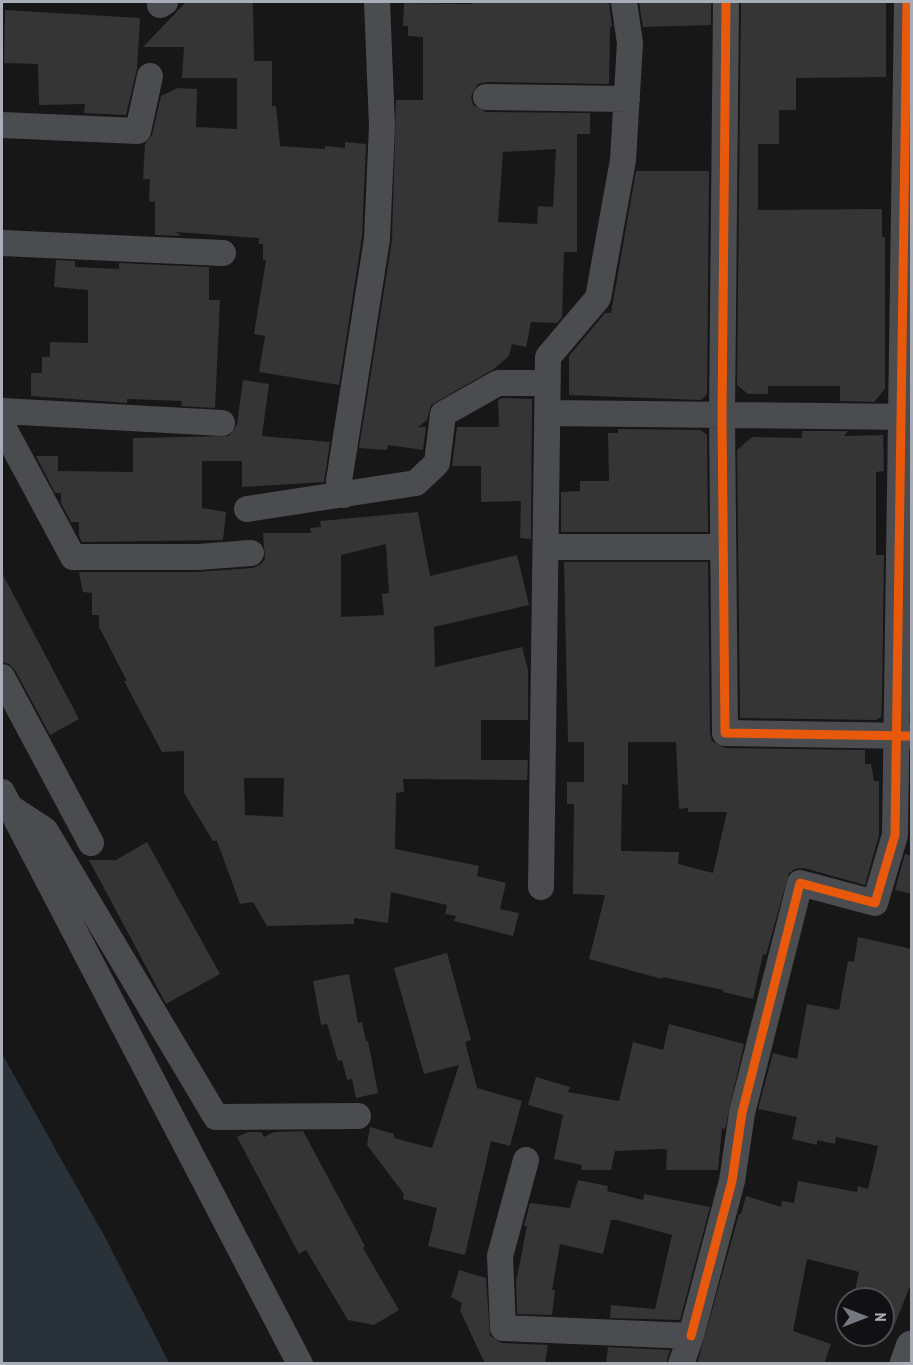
<!DOCTYPE html>
<style>
body{margin:0}
#map{position:relative;width:913px;height:1365px;overflow:hidden;background:#171717;font-family:"PT Sans Narrow",sans-serif}
canvas{display:block}
.frame{position:absolute;inset:0;border:3px solid #a8adb8;pointer-events:none}
.north{position:absolute;left:835px;top:1287px;width:60px;height:60px;box-sizing:border-box;background:#111113;border:2px solid #4d4f55;border-radius:50%;rotate:90deg;font-size:16px;font-weight:700;line-height:24px;text-align:center;color:#a8adb8}
.north::after{content:'';display:block;margin:auto;width:21px;height:27px;background:#757880;clip-path:polygon(50% 0,100% 100%,50% 72%,0 100%)}
</style>
<div id="map">
<canvas width="913" height="1365"></canvas>
<div class="frame"></div>
<div class="north">N</div>
</div>
<script>
const ctx = document.querySelector('canvas').getContext('2d');
ctx.lineJoin = 'round';
function fillPath(path, color) { ctx.fillStyle = color; ctx.fill(path, 'evenodd'); }
const poly = rows => new Path2D(rows.map(r => 'M' + r).join(''));
function trace(path, color, width, dash) { ctx.strokeStyle = color; ctx.lineWidth = width; ctx.lineCap = dash ? 'butt' : 'round'; ctx.setLineDash(dash || []); ctx.stroke(path); }
fillPath(poly([
 [2,1054,106,1239,169,1363,2,1363]
]), '#2a3239');
fillPath(poly([
 [186,2,253,2,254,61,272,61,272,106,276,106,280,146,325,149,325,146,345,148,345,142,366,144,362,237,339,385,259,372,265,336,254,334,266,260,263,260,263,244,259,244,259,238,176,232,181,236,155,235,155,202,149,201,150,179,143,179,145,144,152,135,161,96,178,88,197,89,196,127,237,129,237,78,182,78,184,47,143,47],
 [472,2,609,2,612,27,610,27,609,84,486,82,478,84,471,96,473,105,486,112,590,113,590,134,577,134,577,252,564,252,562,317,557,323,531,322,526,347,512,344,509,356,494,369,431,405,427,420,418,427,426,427,423,450,388,445,387,450,359,448,392,240,396,100,423,100,423,37,408,36,408,26,403,26,404,3,472,4],
 [556,149,553,207,538,206,537,224,498,222,503,152],
 [639,2,711,2,711,25,643,27],
 [741,2,886,2,886,77,796,78,796,110,779,110,779,144,758,144,758,210,882,209,882,237,885,237,885,389,874,402,840,401,840,386,768,386,768,394,748,394,737,385],
 [5,10,140,18,137,69,126,115,84,113,85,104,39,105,38,64,4,63],
 [636,171,709,171,707,394,701,400,569,395,569,356,605,313,611,313],
 [56,260,75,261,75,267,119,269,119,263,209,267,209,300,220,300,215,408,181,406,182,401,127,399,127,403,31,396,31,373,42,373,42,357,50,357,50,342,88,343,88,290,54,287],
 [243,380,269,384,262,436,330,442,324,482,242,487,242,461,202,461,202,508,226,512,223,540,82,542,79,536,79,522,71,522,61,503,61,493,55,493,36,456,58,456,58,471,133,472,133,438,229,436,237,424],
 [502,398,532,399,531,539,520,538,521,501,481,502,481,466,452,466,457,427,499,427,498,400],
 [618,429,701,430,707,435,708,532,561,532,561,492,580,491,580,481,609,481,608,433,618,433],
 [802,431,848,431,844,436,883,435,884,471,876,472,876,555,884,555,882,700,881,717,876,720,740,718,737,450,752,437,802,438],
 [418,512,430,576,517,555,529,605,434,627,435,667,522,647,528,670,528,720,481,720,481,760,528,760,527,780,403,779,404,792,396,793,395,849,479,866,477,876,506,883,500,909,519,913,513,936,454,921,456,916,445,914,447,905,391,892,388,923,354,918,354,924,267,926,253,902,240,904,217,841,213,841,184,793,184,751,162,752,124,681,127,681,99,627,99,615,92,615,92,593,83,592,79,572,198,572,252,568,260,565,265,559,263,533,311,533,310,528,321,527,320,521],
 [386,544,389,593,382,594,384,615,341,617,341,555],
 [244,778,284,778,283,817,245,815],
 [564,562,708,562,710,733,712,741,725,748,865,750,865,764,871,764,874,781,879,781,879,835,865,885,804,868,795,869,789,873,766,955,763,954,753,999,723,992,723,990,663,977,662,979,589,959,605,895,573,894,574,804,567,804,567,782,584,782,584,742,568,742],
 [628,742,676,742,679,809,688,808,688,812,727,812,713,873,678,864,679,852,621,851,622,784,628,785],
 [2,573,79,719,50,735,15,670,9,664,2,662],
 [147,842,220,974,166,1004,89,860,116,860],
 [905,854,912,856,912,894,895,890],
 [858,937,912,949,912,1281,895,1324,883,1320,883,1299,853,1299,859,1272,807,1259,793,1331,831,1344,824,1364,697,1364,739,1214,741,1214,746,1196,781,1207,782,1201,794,1203,798,1181,857,1192,858,1186,868,1189,878,1146,836,1137,835,1144,817,1140,817,1145,792,1139,797,1117,758,1109,773,1053,797,1059,807,1004,839,1010,848,961,854,962],
 [447,953,471,1040,465,1042,477,1088,522,1101,510,1146,491,1141,465,1255,428,1246,437,1208,403,1199,404,1194,367,1145,370,1127,394,1134,394,1138,432,1148,459,1065,424,1074,394,968],
 [349,974,358,1023,362,1022,366,1041,368,1041,378,1093,356,1098,352,1079,347,1080,342,1060,338,1061,327,1024,321,1025,313,981],
 [669,1024,744,1044,725,1129,722,1128,718,1170,666,1170,667,1150,663,1149,615,1151,611,1170,581,1170,582,1165,554,1159,563,1115,528,1105,536,1077,570,1087,568,1092,619,1101,633,1042,663,1050],
 [303,1131,365,1246,363,1248,399,1310,374,1325,348,1320,306,1250,299,1254,237,1137,248,1132,261,1132,264,1137,274,1132],
 [578,1180,608,1186,607,1191,643,1200,644,1194,710,1207,680,1320,610,1318,611,1305,655,1309,672,1235,617,1220,611,1220,603,1254,560,1244,552,1290,555,1290,552,1315,517,1314,516,1282,527,1226,524,1226,530,1203,570,1208],
 [459,1270,486,1278,490,1336,502,1343,548,1345,545,1364,485,1364,460,1310,462,1303,451,1297],
 [608,1347,670,1350,666,1364,606,1364]
]), '#353536');
trace(poly([
 [726,2,722,415,725,733,911,736],
 [160,5,165,2],
 [486,97,627,99],
 [2,125,138,131,150,76],
 [2,243,223,253],
 [2,411,222,423],
 [548,413,912,417],
 [2,425,73,557,198,557,251,553],
 [344,495,339,481,377,239,382,126,377,2],
 [247,509,416,483,437,463,443,414,498,383,547,383],
 [546,547,723,547],
 [2,677,91,843],
 [2,792,300,1364],
 [10,807,45,830,216,1117,358,1116],
 [541,887,548,357,598,298,623,160,630,43,624,2],
 [526,1160,500,1256,503,1328,691,1336,681,1364],
 [691,1336,732,1181,742,1113,800,883,875,903,895,835,907,2]
]), '#4b4c50', 26);
trace(poly([
 [906,1364,912,1347]
]), '#4d4f52', 33);
trace(poly([
 [726,2,722,415,725,733,912,736],
 [691,1336,732,1181,742,1113,800,883,875,903,895,835,907,2]
]), '#e8590c', 9);
</script>
